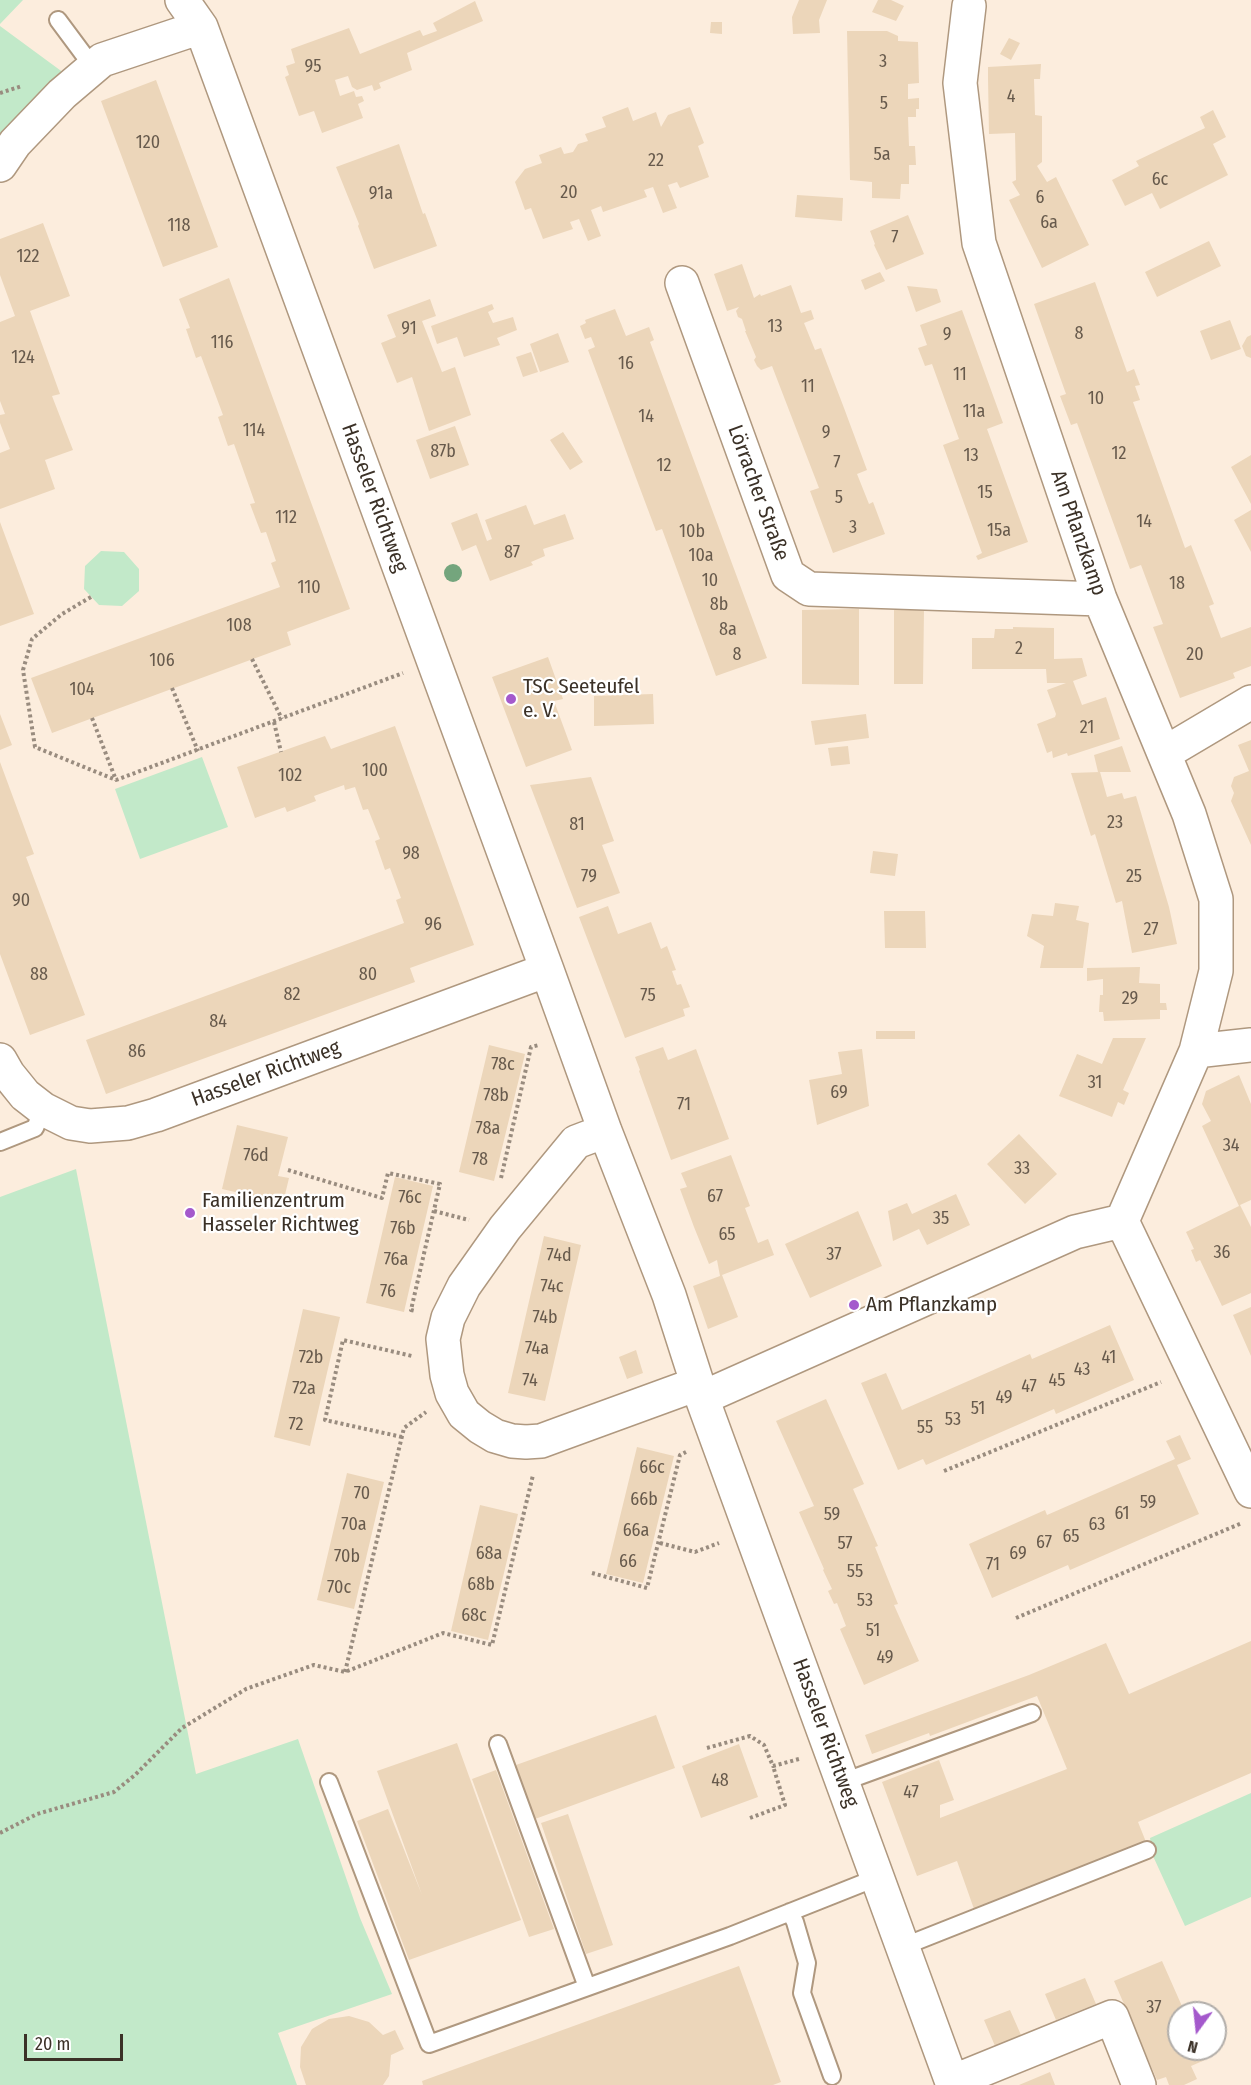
<!DOCTYPE html>
<meta charset="utf-8">
<style>
body{margin:0}
#map{position:relative;width:1251px;height:2085px;overflow:hidden;background:#fceddd;font-family:"Fira Sans Condensed",sans-serif}
canvas{display:block}
.north{position:absolute;left:1167px;top:2001px;width:60px;height:60px;box-sizing:border-box;background:#fff;border:2px solid #b1ada9;border-radius:50%;rotate:195deg;font-size:16px;font-weight:700;line-height:24px;text-align:center;color:#3b3127}
.north::after{content:'';display:block;margin:auto;width:21px;height:27px;background:#a459cc;clip-path:polygon(50% 0,100% 100%,50% 72%,0 100%)}
.scale{position:absolute;left:24px;top:2034px;width:99px;height:27px;box-sizing:border-box;border:3px solid #3b3127;border-top:0;padding-left:8px;font-size:18px;line-height:21px;white-space:nowrap;color:#3b3127;-webkit-text-stroke:4px #fff;paint-order:stroke}
</style>
<div id="map">
<canvas width="1251" height="2085"></canvas>
<div class="north">N</div>
<div class="scale">20 m</div>
</div>
<script>
const ctx = document.querySelector('canvas').getContext('2d');
ctx.lineJoin = 'round';
function fillPath(path, color) { ctx.fillStyle = color; ctx.fill(path, 'evenodd'); }
const poly = rows => new Path2D(rows.map(r => 'M' + r).join(''));
function trace(path, color, width, dash) { ctx.strokeStyle = color; ctx.lineWidth = width; ctx.lineCap = dash ? 'butt' : 'round'; ctx.setLineDash(dash || []); ctx.stroke(path); }
function write(font, color, halo, rows, align = 'center') {
  ctx.font = font + ' "Fira Sans Condensed",sans-serif'; ctx.lineWidth = 4.5; ctx.setLineDash([]); ctx.textBaseline = 'middle'; ctx.strokeStyle = halo; ctx.fillStyle = color; for (const [text, x, y, turn = 0] of rows) {
    ctx.save(); ctx.translate(x, y); ctx.rotate((+turn || 0) * Math.PI / 180); ctx.textAlign = isNaN(turn) ? turn : align; if (halo) ctx.strokeText(text, 0, 0); ctx.fillText(text, 0, 0); ctx.restore();
  }
}
fillPath(poly([
 [0,0,23,0,0,24],
 [0,26,68,76,0,158],
 [101,551,124,552,139,569,139,591,122,606,99,605,84,589,85,566],
 [202,757,228,827,140,859,115,789],
 [76,1169,196,1774,298,1739,360,1918,392,1994,278,2033,297,2085,0,2085,0,1197],
 [1251,1793,1251,1897,1185,1926,1153,1856,1150,1838]
]), '#c2e9c9');
fillPath(poly([
 [799,0,827,0,819,20,820,33,793,34,792,17],
 [878,0,891,0,904,6,896,21,872,12],
 [475,1,483,21,407,53,412,70,379,83,381,88,374,91,372,85,357,90,352,87,348,76,335,80,340,96,354,91,356,97,362,96,364,101,358,104,363,118,322,133,314,111,299,116,285,77,289,75,286,66,295,63,291,49,349,28,360,54,420,30,423,36,437,31,433,23],
 [711,22,722,22,722,34,710,33],
 [847,31,887,31,898,36,898,41,918,42,919,83,908,84,908,99,919,98,919,109,916,109,916,117,908,117,909,146,915,146,916,165,909,165,909,184,901,184,900,199,872,198,872,182,850,180],
 [1009,38,1020,43,1011,60,1000,54],
 [1041,64,1040,79,1034,79,1035,115,1042,116,1042,162,1037,166,1047,182,1056,177,1089,245,1042,268,1009,200,1020,195,1012,182,1016,180,1015,133,989,134,988,78,988,67],
 [156,80,218,247,163,267,101,101],
 [628,107,633,121,656,112,661,127,668,115,690,107,704,143,698,146,709,177,680,188,677,182,668,185,677,208,663,213,653,187,644,190,647,197,603,212,601,206,591,210,601,236,588,241,579,219,570,222,573,229,543,239,531,208,525,210,515,182,525,169,542,163,539,155,561,147,564,154,573,152,578,144,588,141,585,134,606,127,602,117],
 [1213,110,1226,137,1213,144,1228,175,1160,209,1152,193,1125,206,1112,180,1139,166,1136,161,1205,128,1200,117],
 [399,144,423,214,425,213,437,246,374,269,358,226,359,224,336,167],
 [797,195,843,198,842,221,795,217],
 [908,215,924,254,886,270,874,245,875,244,870,231],
 [43,223,70,296,30,311,60,394,52,396,73,450,45,460,55,489,0,509,0,453,10,449,0,423,0,415,5,414,0,401,0,322,15,316,0,275,0,239],
 [1209,241,1221,266,1157,297,1145,272],
 [742,264,754,298,760,294,761,296,791,285,801,313,811,310,814,319,804,323,815,350,821,348,844,408,867,470,857,474,869,504,873,502,885,534,833,553,810,491,819,488,772,366,761,370,757,366,754,360,756,357,745,331,746,331,742,319,738,317,736,311,739,307,727,311,714,274],
 [880,272,885,281,865,290,861,280],
 [229,278,350,609,287,632,291,645,52,733,31,678,280,587,271,563,276,561,266,532,261,533,250,504,255,503,234,444,228,446,218,417,223,415,201,356,196,358,186,329,190,328,179,299],
 [1095,282,1127,372,1134,369,1140,385,1135,386,1140,400,1133,402,1185,548,1191,545,1214,604,1209,606,1221,638,1251,627,1251,666,1233,673,1235,678,1180,698,1153,627,1163,624,1141,565,1130,569,1077,423,1071,425,1060,396,1066,394,1034,304],
 [907,286,937,289,941,302,916,312],
 [430,299,436,316,422,321,442,372,455,367,471,415,429,431,412,377,397,383,381,343,396,337,387,315],
 [492,304,494,309,488,312,493,323,513,317,517,330,497,338,500,345,464,357,457,337,437,344,431,326],
 [615,309,626,336,649,327,654,340,650,342,767,658,716,676,662,529,656,531,588,350,595,347,591,337,585,339,580,326,586,323,585,320],
 [962,310,1003,423,987,429,1028,542,978,560,976,556,982,553,943,445,959,439,932,364,925,366,918,348,927,345,920,325],
 [1230,320,1241,349,1211,360,1200,331],
 [558,333,569,362,540,372,530,344],
 [1251,335,1251,358,1246,356,1242,346,1247,337],
 [531,352,538,372,523,377,516,357],
 [455,426,469,465,430,479,416,440],
 [563,432,583,462,570,470,550,440],
 [1251,455,1251,504,1231,467],
 [526,505,534,525,565,514,574,539,543,549,545,556,531,562,533,565,490,581,476,545,462,551,451,523,477,513,487,541,492,539,485,520],
 [1251,510,1251,552,1234,520],
 [0,522,34,614,0,626],
 [859,609,859,685,802,684,802,610],
 [894,610,924,610,923,684,894,684],
 [1013,627,1054,628,1054,659,1082,658,1087,676,1073,681,1082,705,1106,697,1120,739,1068,756,1067,753,1053,758,1052,751,1047,753,1037,724,1055,717,1056,714,1047,690,1066,683,1047,683,1046,669,972,669,972,638,994,638,995,629,1013,629],
 [548,657,563,699,554,701,572,750,526,767,492,677],
 [653,694,654,724,594,726,594,696],
 [0,714,12,745,0,750],
 [866,714,869,738,815,745,811,721],
 [395,726,474,945,410,968,415,982,106,1094,86,1040,404,923,396,900,401,898,390,868,385,870,375,841,380,839,368,809,363,810,355,787,345,790,344,785,314,796,316,801,287,812,285,807,255,818,237,767,325,736,331,749],
 [1251,740,1251,845,1231,801,1234,793,1231,786,1234,777,1249,771,1238,745],
 [848,746,850,764,831,766,828,748],
 [1122,746,1131,772,1098,772,1094,755],
 [0,762,34,854,26,857,85,1015,30,1035,0,954],
 [1100,772,1107,797,1122,793,1124,799,1136,796,1169,907,1177,944,1132,953,1122,901,1116,903,1095,834,1091,836,1071,773],
 [591,777,614,841,602,845,620,893,577,908,530,785],
 [873,851,898,854,895,876,870,873],
 [1055,903,1079,906,1076,920,1089,923,1083,968,1040,968,1044,946,1027,936,1032,914,1053,916],
 [608,906,618,934,651,922,661,949,667,946,676,970,672,971,677,985,681,984,690,1007,683,1009,685,1016,625,1038,579,917],
 [884,911,925,911,926,948,885,948],
 [1140,967,1139,983,1160,984,1160,1003,1166,1003,1167,1010,1160,1010,1160,1019,1104,1021,1103,1012,1099,1012,1100,995,1103,995,1103,979,1087,981,1087,968],
 [876,1031,915,1031,915,1039,876,1039],
 [1113,1038,1146,1038,1123,1090,1129,1093,1124,1105,1118,1102,1112,1117,1059,1096,1077,1054,1102,1064],
 [489,1045,525,1054,494,1181,459,1172],
 [663,1047,668,1060,696,1049,729,1139,671,1160,639,1071,640,1070,635,1057],
 [862,1049,869,1106,817,1125,809,1080,842,1074,838,1052],
 [1239,1075,1251,1104,1251,1200,1240,1205,1251,1227,1251,1293,1222,1306,1200,1260,1196,1262,1191,1250,1194,1249,1186,1232,1239,1206,1202,1126,1211,1121,1202,1104,1206,1091],
 [237,1125,288,1137,278,1176,289,1178,283,1203,222,1189],
 [1019,1134,1057,1174,1025,1204,987,1164],
 [731,1155,750,1206,745,1208,758,1243,768,1239,774,1255,722,1275,738,1317,708,1329,693,1286,720,1276,717,1260,709,1264,694,1227,680,1189,687,1187,681,1173],
 [395,1177,433,1186,404,1312,366,1303],
 [956,1194,970,1225,927,1245,919,1229,893,1241,888,1211,907,1203,912,1214],
 [858,1211,882,1266,810,1298,785,1244],
 [544,1236,581,1245,545,1401,508,1393],
 [1251,1307,1251,1356,1233,1315],
 [303,1309,340,1317,310,1446,274,1437],
 [1110,1325,1134,1380,1056,1414,1054,1409,926,1465,923,1459,898,1470,861,1383,886,1373,902,1410,1030,1354,1032,1359],
 [636,1350,643,1373,627,1379,619,1357],
 [826,1399,864,1484,853,1489,878,1546,875,1547,898,1604,894,1605,919,1661,864,1685,840,1629,846,1626,837,1603,834,1604,828,1591,832,1589,823,1570,824,1569,799,1512,814,1506,776,1421],
 [1180,1435,1191,1459,1177,1465,1199,1514,1070,1570,1068,1565,992,1598,969,1544,1045,1510,1047,1515,1175,1459,1166,1441],
 [637,1447,674,1456,643,1583,606,1574],
 [347,1473,384,1482,354,1609,317,1600],
 [480,1505,518,1514,488,1640,451,1631],
 [1251,1641,1251,1773,1138,1822,1146,1842,974,1909,957,1861,917,1876,882,1782,939,1760,954,1800,940,1805,940,1818,1067,1769,1037,1696,930,1736,929,1733,872,1754,865,1735,1029,1675,1106,1643,1129,1694],
 [656,1715,675,1768,535,1819,516,1765],
 [457,1743,521,1920,409,1960,357,1821,388,1809,422,1895,377,1771],
 [739,1744,758,1797,701,1818,682,1766],
 [496,1770,554,1929,529,1937,472,1779],
 [568,1814,613,1945,586,1954,541,1823],
 [1162,1961,1185,2013,1179,2013,1179,2049,1200,2049,1205,2060,1191,2066,1197,2079,1184,2085,1169,2085,1166,2077,1157,2080,1114,1981],
 [739,1966,781,2082,773,2085,423,2085,422,2081],
 [1085,1978,1096,2004,1056,2020,1045,1994],
 [1010,2010,1021,2035,995,2046,984,2020],
 [349,2016,369,2022,383,2035,395,2030,404,2049,391,2055,389,2076,383,2085,306,2085,300,2067,301,2047,312,2029,329,2019],
 [1050,2072,1055,2085,1019,2085]
]), '#ecd6ba');
const service = poly([
 [58,20,87,59,102,60],
 [0,1142,35,1128,43,1109],
 [498,1744,587,1987],
 [329,1782,429,2044,730,1936,876,1878],
 [843,1782,1032,1713],
 [790,1912,795,1922,807,1963,802,1993,832,2076],
 [902,1947,1147,1850]
]);
const minor = poly([
 [182,0,201,27,547,970,605,1131,669,1295,702,1398,953,2085],
 [969,6,960,83,979,243,1100,599,1189,814,1216,899,1216,971,1196,1051,1122,1221,1251,1491],
 [0,165,15,143,62,94,102,60,201,27],
 [682,283,788,575,809,589,1100,599],
 [1165,753,1251,702],
 [1196,1051,1251,1045],
 [0,1060,8,1074,25,1095,43,1109,71,1123,90,1126,128,1123,156,1115,547,970],
 [605,1131,576,1142,505,1228,464,1286,448,1318,443,1339,447,1375,452,1393,464,1414,480,1427,495,1436,512,1441,526,1442,541,1441,560,1434,697,1384],
 [702,1398,1075,1232,1122,1221],
 [952,2082,1112,2017,1139,2085]
]);
trace(service, '#af987f', 20);
trace(minor, '#af987f', 36);
trace(poly([
 [0,93,22,86],
 [91,597,62,614,32,639,23,670,35,747,116,780,403,673],
 [252,659,282,719],
 [172,688,198,751],
 [92,718,116,780],
 [274,722,281,752],
 [288,1170,382,1198,388,1173,440,1184,411,1310,415,1311],
 [501,1178,531,1047,539,1045],
 [434,1211,469,1220],
 [402,1437,325,1420,343,1340,412,1356],
 [944,1471,1161,1382],
 [660,1543,695,1552,719,1543],
 [592,1573,647,1588,680,1455,686,1452],
 [1016,1618,1242,1523],
 [345,1672,404,1428,426,1412],
 [707,1748,750,1736,764,1745,773,1766,799,1759],
 [750,1818,785,1805,773,1766],
 [0,1833,37,1814,114,1792,135,1775,182,1728,246,1689,314,1665,345,1672,443,1633,492,1645,533,1475]
]), '#998c7f', 4, [3, 3]);
trace(service, '#fff', 16);
trace(minor, '#fff', 33);
ctx.fillStyle = '#74a57d';
for (const [x, y] of [
 [453,573]
]) { ctx.beginPath(); ctx.arc(x, y, 9, 0, 2 * Math.PI); ctx.fill(); }
for (const [x, y, r, color] of [
 [511,699,6,"#a459cc"],
 [190,1213,6,"#a459cc"],
 [854,1305,6,"#a459cc"]
]) { const dot = new Path2D(); dot.arc(x, y, r, 0, 2 * Math.PI); ctx.fillStyle = color; ctx.fill(dot); trace(dot, '#fff', 2); }
write('18px', '#675a4c', null, [
 ["3",883,62],
 ["95",313,67],
 ["4",1011,97],
 ["5",884,104],
 ["120",148,143],
 ["5a",882,155],
 ["22",656,161],
 ["6c",1160,180],
 ["20",569,193],
 ["91a",381,194],
 ["6",1040,198],
 ["6a",1049,223],
 ["118",179,226],
 ["7",895,238],
 ["122",28,257],
 ["13",775,327],
 ["91",409,329],
 ["8",1079,334],
 ["9",947,335],
 ["116",222,343],
 ["124",23,358],
 ["16",626,364],
 ["11",960,375],
 ["11",808,387],
 ["10",1096,399],
 ["11a",974,412],
 ["14",646,417],
 ["114",254,431],
 ["9",826,433],
 ["87b",443,452],
 ["12",1119,454],
 ["13",971,456],
 ["7",837,463],
 ["12",664,466],
 ["15",985,493],
 ["5",839,498],
 ["112",286,518],
 ["14",1144,522],
 ["3",853,528],
 ["15a",999,531],
 ["10b",692,532],
 ["87",512,553],
 ["10a",701,556],
 ["10",710,581],
 ["18",1177,584],
 ["110",309,588],
 ["8b",719,605],
 ["108",239,626],
 ["8a",728,630],
 ["2",1019,649],
 ["8",737,655],
 ["20",1195,655],
 ["106",162,661],
 ["104",82,690],
 ["21",1087,728],
 ["100",375,771],
 ["102",290,776],
 ["23",1115,823],
 ["81",577,825],
 ["98",411,854],
 ["79",589,877],
 ["25",1134,877],
 ["90",21,901],
 ["96",433,925],
 ["27",1151,930],
 ["88",39,975],
 ["80",368,975],
 ["82",292,995],
 ["75",648,996],
 ["29",1130,999],
 ["84",218,1022],
 ["86",137,1052],
 ["78c",503,1065],
 ["31",1095,1083],
 ["69",839,1093],
 ["78b",496,1096],
 ["71",684,1105],
 ["78a",488,1129],
 ["34",1231,1146],
 ["76d",256,1156],
 ["78",480,1160],
 ["33",1022,1169],
 ["67",715,1197],
 ["76c",410,1198],
 ["35",941,1219],
 ["76b",403,1229],
 ["65",727,1235],
 ["36",1222,1253],
 ["37",834,1255],
 ["74d",559,1256],
 ["76a",396,1260],
 ["74c",552,1287],
 ["76",388,1292],
 ["74b",545,1318],
 ["74a",537,1349],
 ["72b",311,1358],
 ["41",1109,1358],
 ["43",1082,1370],
 ["74",530,1381],
 ["45",1057,1381],
 ["47",1029,1387],
 ["72a",304,1389],
 ["49",1004,1398],
 ["51",978,1409],
 ["53",953,1420],
 ["72",296,1425],
 ["55",925,1428],
 ["66c",652,1468],
 ["70",362,1494],
 ["66b",644,1500],
 ["59",1148,1503],
 ["61",1122,1514],
 ["59",832,1515],
 ["70a",354,1525],
 ["63",1097,1525],
 ["66a",636,1531],
 ["65",1071,1537],
 ["67",1044,1543],
 ["57",845,1544],
 ["68a",489,1554],
 ["69",1018,1554],
 ["70b",347,1557],
 ["66",628,1562],
 ["71",993,1565],
 ["55",855,1572],
 ["68b",481,1585],
 ["70c",339,1588],
 ["53",865,1601],
 ["68c",474,1616],
 ["51",873,1631],
 ["49",885,1658],
 ["48",720,1781],
 ["47",911,1793],
 ["37",1154,2008]
]);
write('21px', '#3b3127', '#fff', [
 ["Lörracher Straße",758,493,70],
 ["Hasseler Richtweg",374,498,70],
 ["Am Pflanzkamp",1078,533,71],
 ["Hasseler Richtweg",266,1074,-20],
 ["Hasseler Richtweg",825,1733,70]
]);
write('21px', '#3b3127', '#fff', [
 ["TSC Seeteufel",523,687],
 ["e. V.",523,711],
 ["Familienzentrum",202,1201],
 ["Hasseler Richtweg",202,1225],
 ["Am Pflanzkamp",866,1305]
], 'left');
</script>
